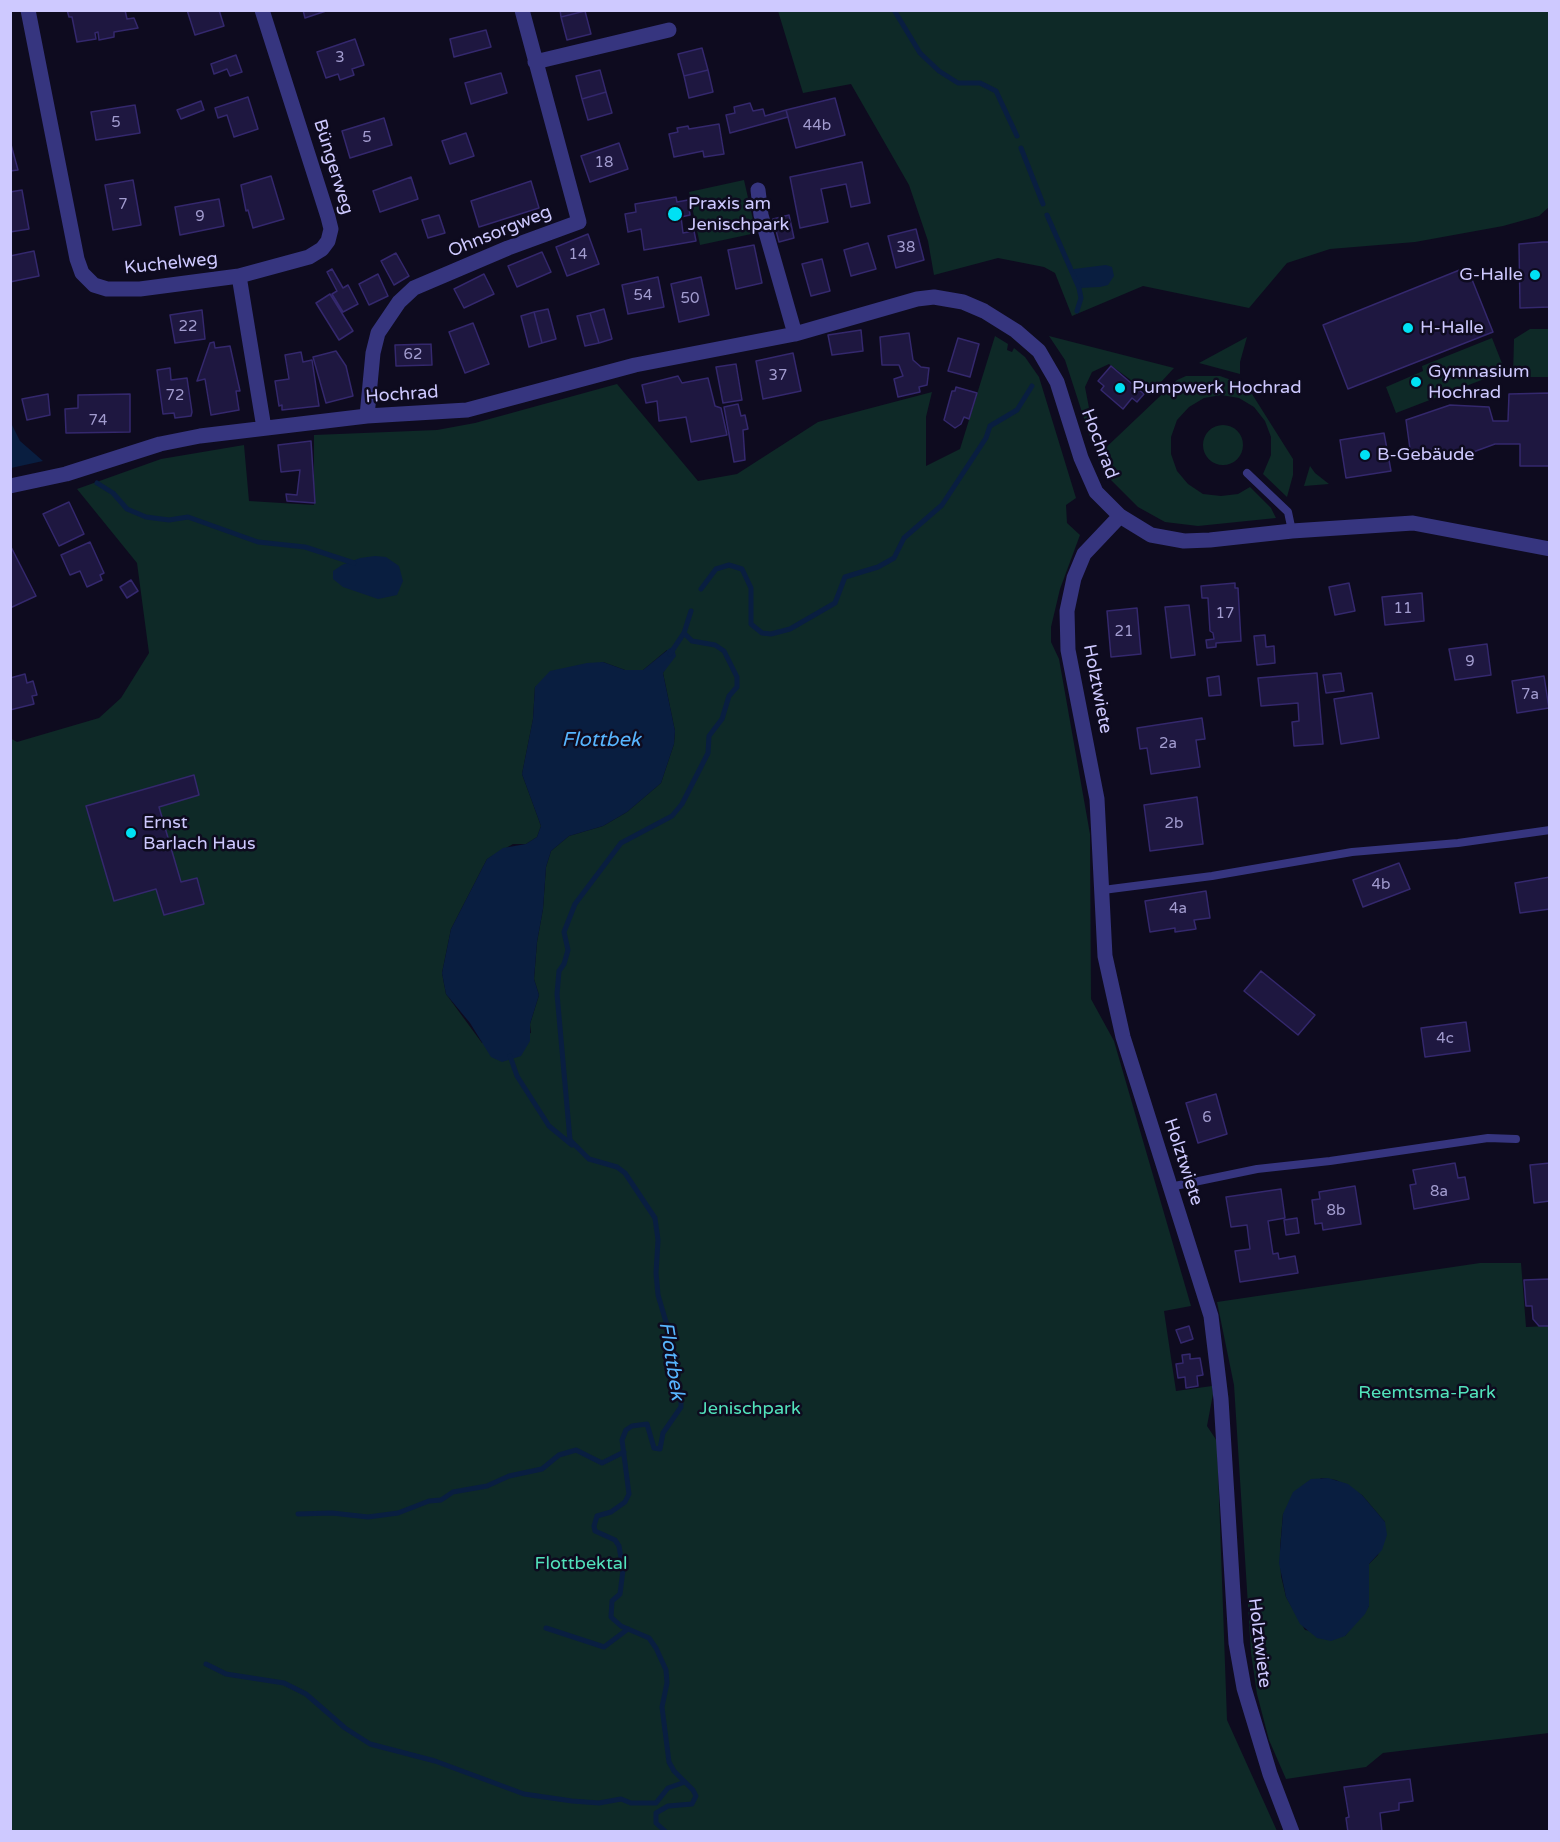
<!DOCTYPE html>
<meta charset="utf-8">
<style>
body{margin:0}
#map{position:relative;width:1560px;height:1842px;overflow:hidden;background:#0e0b1f;font-family:"Varela Round",sans-serif}
canvas{display:block}
.frame{position:absolute;inset:0;border:12px solid #cec9ff;pointer-events:none}
</style>
<div id="map">
<canvas width="1560" height="1842"></canvas>
<div class="frame"></div>
</div>
<script>
const ctx = document.querySelector('canvas').getContext('2d');
ctx.lineJoin = 'round';
function fillPath(path, color) { ctx.fillStyle = color; ctx.fill(path, 'evenodd'); }
const poly = rows => new Path2D(rows.map(r => 'M' + r).join(''));
function trace(path, color, width, dash) { ctx.strokeStyle = color; ctx.lineWidth = width; ctx.lineCap = dash ? 'butt' : 'round'; ctx.setLineDash(dash || []); ctx.stroke(path); }
function write(font, color, halo, rows, align = 'center') {
  ctx.font = font + ' "Varela Round",sans-serif'; ctx.lineWidth = 5; ctx.setLineDash([]); ctx.textBaseline = 'middle'; ctx.strokeStyle = halo; ctx.fillStyle = color; for (const [text, x, y, turn = 0] of rows) {
    ctx.save(); ctx.translate(x, y); ctx.rotate((+turn || 0) * Math.PI / 180); ctx.textAlign = isNaN(turn) ? turn : align; if (halo) ctx.strokeText(text, 0, 0); ctx.fillText(text, 0, 0); ctx.restore();
  }
}
fillPath(poly([
 [778,11,1549,11,1549,207,1539,216,1503,226,1415,242,1330,249,1287,263,1249,308,1143,286,1072,316,1055,273,1044,267,998,258,934,275,928,241,909,185,851,84,803,93],
 [744,180,756,233,700,245,689,192],
 [1530,329,1549,329,1549,377,1513,377,1514,339],
 [995,336,1008,344,1007,350,1012,352,1014,348,1025,357,1039,377,1076,498,1066,505,1067,523,1080,535,1060,589,1051,627,1051,642,1059,659,1090,834,1091,999,1114,1041,1191,1306,1164,1311,1176,1391,1212,1386,1213,1394,1207,1426,1217,1441,1227,1720,1277,1831,11,1831,10,738,17,742,99,718,121,698,149,653,137,563,77,489,161,459,244,445,249,501,314,505,314,435,437,430,475,423,617,384,698,481,737,474,818,422,932,392,926,417,926,466,960,449],
 [667,650,667,666,663,673,675,731,674,744,661,783,627,812,603,826,569,836,551,851,546,867,543,909,537,942,534,979,539,995,530,1024,531,1033,482,1043,446,994,442,973,451,929,487,859,513,844,526,844,537,837,541,826,522,774,533,719,535,687,603,662,625,670,643,670],
 [1049,336,1174,368,1150,394,1109,364,1092,372,1085,387,1095,439,1092,443,1065,360],
 [1247,337,1240,362,1240,374,1199,363],
 [1492,338,1505,371,1396,413,1386,387,1423,371,1422,366],
 [1186,376,1220,376,1234,381,1252,394,1293,459,1293,475,1287,497,1263,474,1271,455,1271,437,1265,421,1254,407,1239,398,1221,395,1204,398,1189,407,1177,420,1171,437,1171,454,1177,471,1188,484,1203,494,1221,496,1238,494,1250,487,1271,508,1276,518,1198,526,1165,522,1138,507,1106,475,1097,456,1177,380],
 '1203 445a20 20 0 1 1 40 0a20 20 0 1 1-40 0Z',
 [1310,466,1315,473,1329,484,1304,486],
 [1480,1263,1521,1263,1526,1327,1549,1326,1549,1733,1383,1753,1366,1767,1286,1779,1269,1740,1257,1694,1251,1653,1234,1385,1217,1302],
 [1321,1478,1336,1480,1362,1495,1385,1522,1378,1555,1369,1564,1369,1606,1345,1636,1305,1630,1286,1597,1281,1576,1280,1548,1283,1514]
]), '#0e2927');
fillPath(poly([
 [1106,265,1112,267,1114,276,1108,285,1100,287,1079,288,1071,273,1074,269],
 [11,423,20,441,43,461,11,468],
 [375,556,386,557,399,566,403,581,397,595,378,599,343,587,333,579,333,571,342,565,360,558],
 [670,648,674,649,676,656,663,673,675,731,674,744,661,783,627,812,603,826,569,836,551,851,546,867,543,909,537,942,534,979,539,995,530,1024,530,1041,521,1056,502,1062,491,1057,470,1023,446,994,442,973,451,929,487,859,503,848,526,844,537,837,541,826,522,774,533,719,535,687,550,671,587,663,603,662,625,670,643,670],
 [1328,1478,1348,1484,1362,1495,1385,1522,1387,1535,1382,1550,1369,1564,1369,1606,1365,1614,1345,1636,1331,1641,1317,1638,1300,1624,1286,1597,1279,1563,1283,1514,1293,1492,1311,1479]
]), '#091e40');
trace(poly([
 [894,10,920,53,939,71,958,83,980,83,996,91,1017,136],
 [1021,148,1043,204],
 [1047,215,1079,288,1081,298,1077,311],
 [97,483,113,493,127,509,146,517,169,520,188,517,258,542,305,547,354,563],
 [701,589,716,569,729,565,742,569,751,588,751,624,762,633,771,634,790,629,835,603,845,577,878,567,894,558,904,538,942,505,986,438,990,426,1017,410,1032,386],
 [670,654,684,633],
 [510,1056,517,1076,549,1126,572,1145],
 [298,1514,332,1513,368,1517,398,1513,429,1501,441,1500,453,1492,487,1486,509,1476,542,1469,559,1455,576,1450,602,1463,624,1452],
 [546,1628,604,1647,628,1629],
 [206,1664,226,1674,284,1683,306,1694,345,1728,370,1744,435,1761,524,1794,572,1801,599,1803,621,1799,631,1803,656,1803,668,1788,685,1782],
 [666,1832,656,1823,656,1813,668,1806,692,1804,696,1796,693,1790,674,1771,669,1762,662,1707,667,1683,666,1670,656,1648,649,1638,621,1626,611,1617,612,1601,620,1594,623,1570,619,1546,615,1540,595,1531,594,1526,597,1516,611,1512,625,1502,629,1494,622,1440,626,1430,632,1426,647,1424,654,1448,660,1449,663,1433,681,1407,681,1393,671,1365,669,1332,658,1295,656,1273,658,1240,655,1218,625,1173,617,1167,589,1159,570,1140,557,994,559,971,564,964,568,950,564,932,575,904,621,843,672,816,682,804,708,753,709,736,722,719,729,696,737,687,737,677,724,651,715,645,692,641,684,633,691,611]
]), '#091e40', 5);
const building = poly([
 [67,10,125,10,127,19,134,18,138,28,114,32,114,37,99,40,98,32,95,33,96,39,77,42,72,17,69,17,67,10],
 [187,10,219,10,224,26,195,35,187,10],
 [303,10,329,10,305,18,303,10],
 [560,10,585,10,585,11,561,17,560,10],
 [585,11,591,34,567,40,561,17,585,11],
 [486,30,491,47,454,57,450,39,486,30],
 [355,39,364,65,352,69,354,75,340,80,338,74,326,78,317,52,355,39],
 [702,48,708,70,684,76,678,54,702,48],
 [236,55,242,72,230,76,227,69,214,74,211,64,236,55],
 [600,70,606,92,582,99,576,76,600,70],
 [708,70,713,92,689,98,684,76,708,70],
 [501,73,507,93,471,104,465,83,501,73],
 [606,92,612,113,588,120,582,99,606,92],
 [248,97,258,129,234,137,227,115,218,118,215,108,248,97],
 [835,98,845,135,796,148,786,110,835,98],
 [201,101,204,110,181,119,177,110,201,101],
 [750,103,753,111,763,109,765,116,786,110,788,117,730,133,726,115,735,113,734,107,750,103],
 [135,105,140,133,96,140,91,112,135,105],
 [384,118,392,145,350,158,342,131,384,118],
 [719,124,724,154,704,157,703,151,674,157,669,134,678,132,677,128,688,126,689,129,719,124],
 [466,133,474,156,450,164,442,141,466,133],
 [10,141,18,170,10,171,10,141],
 [619,143,628,169,590,182,581,156,619,143],
 [862,162,870,203,851,207,846,184,821,189,828,222,800,228,790,177,862,162],
 [271,176,284,219,253,228,248,210,246,211,241,185,271,176],
 [411,177,418,199,380,212,373,191,411,177],
 [133,180,141,225,113,230,105,185,133,180],
 [531,181,539,208,479,227,471,201,531,181],
 [22,190,29,229,10,232,10,192,22,190],
 [676,197,677,202,688,200,690,215,681,217,683,233,694,231,696,241,644,250,641,229,628,232,625,214,636,212,635,204,676,197],
 [219,199,224,226,180,235,175,207,219,199],
 [439,215,445,233,428,238,422,220,439,215],
 [789,215,794,238,779,242,773,219,789,215],
 [916,229,924,260,896,268,888,236,916,229],
 [588,234,599,264,567,276,556,247,588,234],
 [1543,242,1550,242,1550,307,1520,308,1519,244,1543,242],
 [868,243,876,269,851,276,844,250,868,243],
 [754,245,762,283,736,289,728,250,754,245],
 [34,251,39,276,10,282,10,256,34,251],
 [542,252,551,272,517,287,508,266,542,252],
 [396,253,409,276,394,285,381,261,396,253],
 [822,259,830,291,811,296,802,264,822,259],
 [1467,267,1493,332,1348,389,1323,325,1467,267],
 [332,269,343,288,348,285,358,304,343,312,332,294,337,291,327,272,332,269],
 [378,274,388,296,369,305,359,284,378,274],
 [484,274,494,294,464,308,454,289,484,274],
 [658,277,664,307,628,314,622,285,658,277],
 [701,277,709,315,679,322,671,284,701,277],
 [330,294,353,331,339,340,316,303,330,294],
 [548,309,556,339,542,343,534,312,548,309],
 [604,309,612,339,599,343,590,313,604,309],
 [202,310,205,339,175,343,170,315,202,310],
 [534,312,542,343,529,347,521,316,534,312],
 [590,313,599,343,585,346,577,316,590,313],
 [473,323,489,364,465,373,449,332,473,323],
 [861,330,863,351,832,355,828,335,861,330],
 [909,333,913,360,921,367,929,368,927,385,919,387,920,392,898,397,894,379,903,376,899,365,882,365,880,337,909,333],
 [958,338,979,344,970,377,948,371,958,338],
 [214,342,215,348,230,346,240,391,236,391,239,410,211,415,205,379,197,381,210,343,214,342],
 [431,344,432,365,396,366,395,345,431,344],
 [336,351,346,366,353,396,326,403,313,357,336,351],
 [301,352,303,362,312,360,319,406,282,410,282,405,279,406,275,381,289,379,285,355,301,352],
 [793,353,801,391,763,399,756,361,793,353],
 [736,364,742,400,723,403,716,367,736,364],
 [1111,366,1144,394,1137,402,1132,398,1123,409,1101,390,1104,386,1098,381,1111,366],
 [170,368,171,380,187,378,192,412,191,416,175,418,174,413,163,414,157,370,170,368],
 [678,376,682,383,708,378,715,406,721,408,727,435,691,442,686,417,659,421,657,401,646,403,642,385,678,376],
 [956,387,977,393,969,419,964,417,961,424,955,428,944,420,952,391,955,391,956,387],
 [1550,393,1550,466,1520,466,1520,444,1495,444,1454,459,1411,456,1406,420,1450,405,1489,407,1493,421,1508,421,1509,394,1550,393],
 [48,394,50,415,27,420,22,399,48,394],
 [130,394,130,432,66,433,65,409,78,408,78,395,130,394],
 [738,404,741,416,745,415,748,429,743,430,745,460,734,462,724,407,738,404],
 [1384,433,1391,471,1346,478,1340,440,1384,433],
 [311,441,315,503,287,501,286,494,297,495,300,470,281,472,278,445,311,441],
 [69,502,84,534,59,546,43,514,69,502],
 [90,542,104,573,100,575,102,580,87,587,80,571,70,575,61,555,90,542],
 [10,545,36,596,10,608,10,545],
 [131,580,138,591,127,598,120,587,131,580],
 [1235,583,1235,588,1238,588,1241,641,1216,643,1216,647,1207,648,1206,640,1214,639,1213,633,1210,631,1208,598,1202,598,1201,586,1235,583],
 [1349,583,1355,611,1335,615,1329,587,1349,583],
 [1422,593,1424,621,1385,625,1382,597,1422,593],
 [1189,605,1195,655,1171,658,1165,607,1189,605],
 [1137,608,1141,654,1111,657,1107,611,1137,608],
 [1265,635,1266,647,1274,646,1275,663,1257,665,1254,636,1265,635],
 [1487,644,1491,675,1455,680,1449,649,1487,644],
 [1317,673,1323,744,1294,746,1292,722,1299,721,1298,703,1261,706,1258,678,1317,673],
 [1341,673,1344,691,1326,693,1323,675,1341,673],
 [25,674,27,683,33,681,37,695,32,696,34,704,10,710,10,678,25,674],
 [1219,676,1221,695,1209,696,1207,678,1219,676],
 [1544,676,1549,708,1517,713,1512,681,1544,676],
 [1372,693,1379,738,1341,744,1334,699,1372,693],
 [1202,718,1205,739,1196,740,1200,767,1151,774,1147,748,1140,749,1137,728,1202,718],
 [194,775,199,795,159,807,181,882,197,878,204,904,164,915,156,889,114,901,86,806,194,775],
 [1197,797,1203,844,1150,851,1144,805,1197,797],
 [1399,863,1410,889,1363,907,1353,880,1399,863],
 [1550,877,1550,909,1520,913,1515,883,1550,877],
 [1206,891,1210,918,1194,920,1196,929,1175,932,1175,928,1150,932,1145,901,1206,891],
 [1261,971,1315,1015,1298,1035,1244,991,1261,971],
 [1466,1022,1470,1051,1425,1057,1421,1028,1466,1022],
 [1216,1094,1227,1134,1198,1143,1186,1103,1216,1094],
 [1455,1163,1458,1178,1465,1177,1469,1199,1414,1209,1410,1185,1416,1184,1413,1170,1455,1163],
 [1550,1163,1550,1201,1534,1203,1530,1165,1550,1163],
 [1355,1186,1361,1224,1323,1230,1322,1223,1315,1224,1312,1200,1320,1199,1319,1192,1355,1186],
 [1281,1189,1285,1218,1268,1221,1273,1254,1278,1253,1279,1259,1295,1256,1298,1273,1240,1282,1235,1251,1250,1249,1247,1225,1231,1227,1226,1197,1281,1189],
 [1297,1218,1299,1233,1286,1235,1284,1220,1297,1218],
 [1550,1279,1550,1326,1539,1326,1533,1319,1532,1306,1526,1306,1524,1280,1550,1279],
 [1189,1326,1193,1339,1181,1343,1176,1330,1189,1326],
 [1190,1354,1190,1359,1200,1358,1203,1375,1197,1376,1198,1386,1186,1388,1185,1377,1178,1378,1176,1364,1183,1363,1182,1355,1190,1354],
 [1410,1779,1413,1801,1399,1803,1399,1810,1380,1813,1382,1832,1348,1832,1346,1818,1349,1817,1344,1787,1410,1779]
]);
fillPath(building, '#1e1740');
trace(building, '#34286d', 1.5);
trace(poly([
 [1247,473,1288,512,1292,531],
 [1103,890,1212,876,1352,852,1458,843,1550,830],
 [1170,1187,1257,1169,1330,1161,1488,1138,1516,1139]
]), '#36357f', 8);
trace(poly([
 [28,10,77,259,82,273,94,285,107,289,140,289,239,276,309,257,322,249,328,241,331,229,328,217,262,10],
 [535,62,669,30],
 [758,190,761,215,795,334],
 [239,276,264,428],
 [367,416,373,353,378,333,399,302,414,288,508,248,579,222,522,10],
 [10,486,66,474,160,444,200,436,367,416,467,410,635,365,795,334,917,299,934,297,963,302,984,311,1016,331,1039,351,1057,382,1081,458,1096,492,1120,516,1151,535,1184,541,1210,540,1292,531,1413,523,1550,549],
 [1120,516,1084,554,1074,578,1067,611,1068,650,1097,799,1105,956,1123,1037,1211,1316,1221,1399,1236,1643,1244,1688,1270,1774,1292,1832]
]), '#36357f', 15);
for (const [x, y, r, color] of [
 [675,214,8,"#00e1f4"],
 [1535,275,6,"#00e1f4"],
 [1408,328,6,"#00e1f4"],
 [1416,382,6,"#00e1f4"],
 [1120,388,6,"#00e1f4"],
 [1365,455,6,"#00e1f4"],
 [131,833,6,"#00e1f4"]
]) { const dot = new Path2D(); dot.arc(x, y, r, 0, 2 * Math.PI); ctx.fillStyle = color; ctx.fill(dot); trace(dot, '#0e0b1f', 2); }
write('15px', '#a29ccf', null, [
 ["3",340,58],
 ["5",116,123],
 ["44b",817,126],
 ["5",367,138],
 ["18",604,163],
 ["7",123,205],
 ["9",200,217],
 ["38",906,248],
 ["14",578,255],
 ["54",643,296],
 ["50",690,299],
 ["22",188,327],
 ["62",413,355],
 ["37",778,376],
 ["72",175,396],
 ["74",98,421],
 ["11",1403,609],
 ["17",1225,614],
 ["21",1124,632],
 ["9",1470,662],
 ["7a",1530,695],
 ["2a",1168,744],
 ["2b",1174,824],
 ["4b",1381,885],
 ["4a",1178,909],
 ["4c",1445,1039],
 ["6",1207,1118],
 ["8a",1439,1192],
 ["8b",1336,1211]
]);
write('18px', '#cec9ff', '#0e0b1f', [
 ["Büngerweg",333,167,73],
 ["Ohnsorgweg",500,232,-22],
 ["Kuchelweg",171,264,-6],
 ["Hochrad",402,395,-4],
 ["Hochrad",1099,444,69],
 ["Holztwiete",1097,689,79],
 ["Holztwiete",1183,1162,72],
 ["Holztwiete",1259,1643,83]
]);
write('18px', '#cec9ff', '#0e0b1f', [
 ["Praxis am",688,204],
 ["Jenischpark",688,225],
 ["G-Halle",1523,275,"right"],
 ["H-Halle",1420,328],
 ["Gymnasium",1428,372],
 ["Hochrad",1428,393],
 ["Pumpwerk Hochrad",1132,388],
 ["B-Gebäude",1377,455],
 ["Ernst",143,823],
 ["Barlach Haus",143,844]
], 'left');
write('18px', '#52e2bb', '#0e0b1f', [
 ["Reemtsma-Park",1427,1393],
 ["Jenischpark",750,1409],
 ["Flottbektal",581,1564]
]);
write('italic 20px', '#57b5ff', '#0e0b1f', [
 ["Flottbek",601,741],
 ["Flottbek",671,1361,81]
]);
</script>
